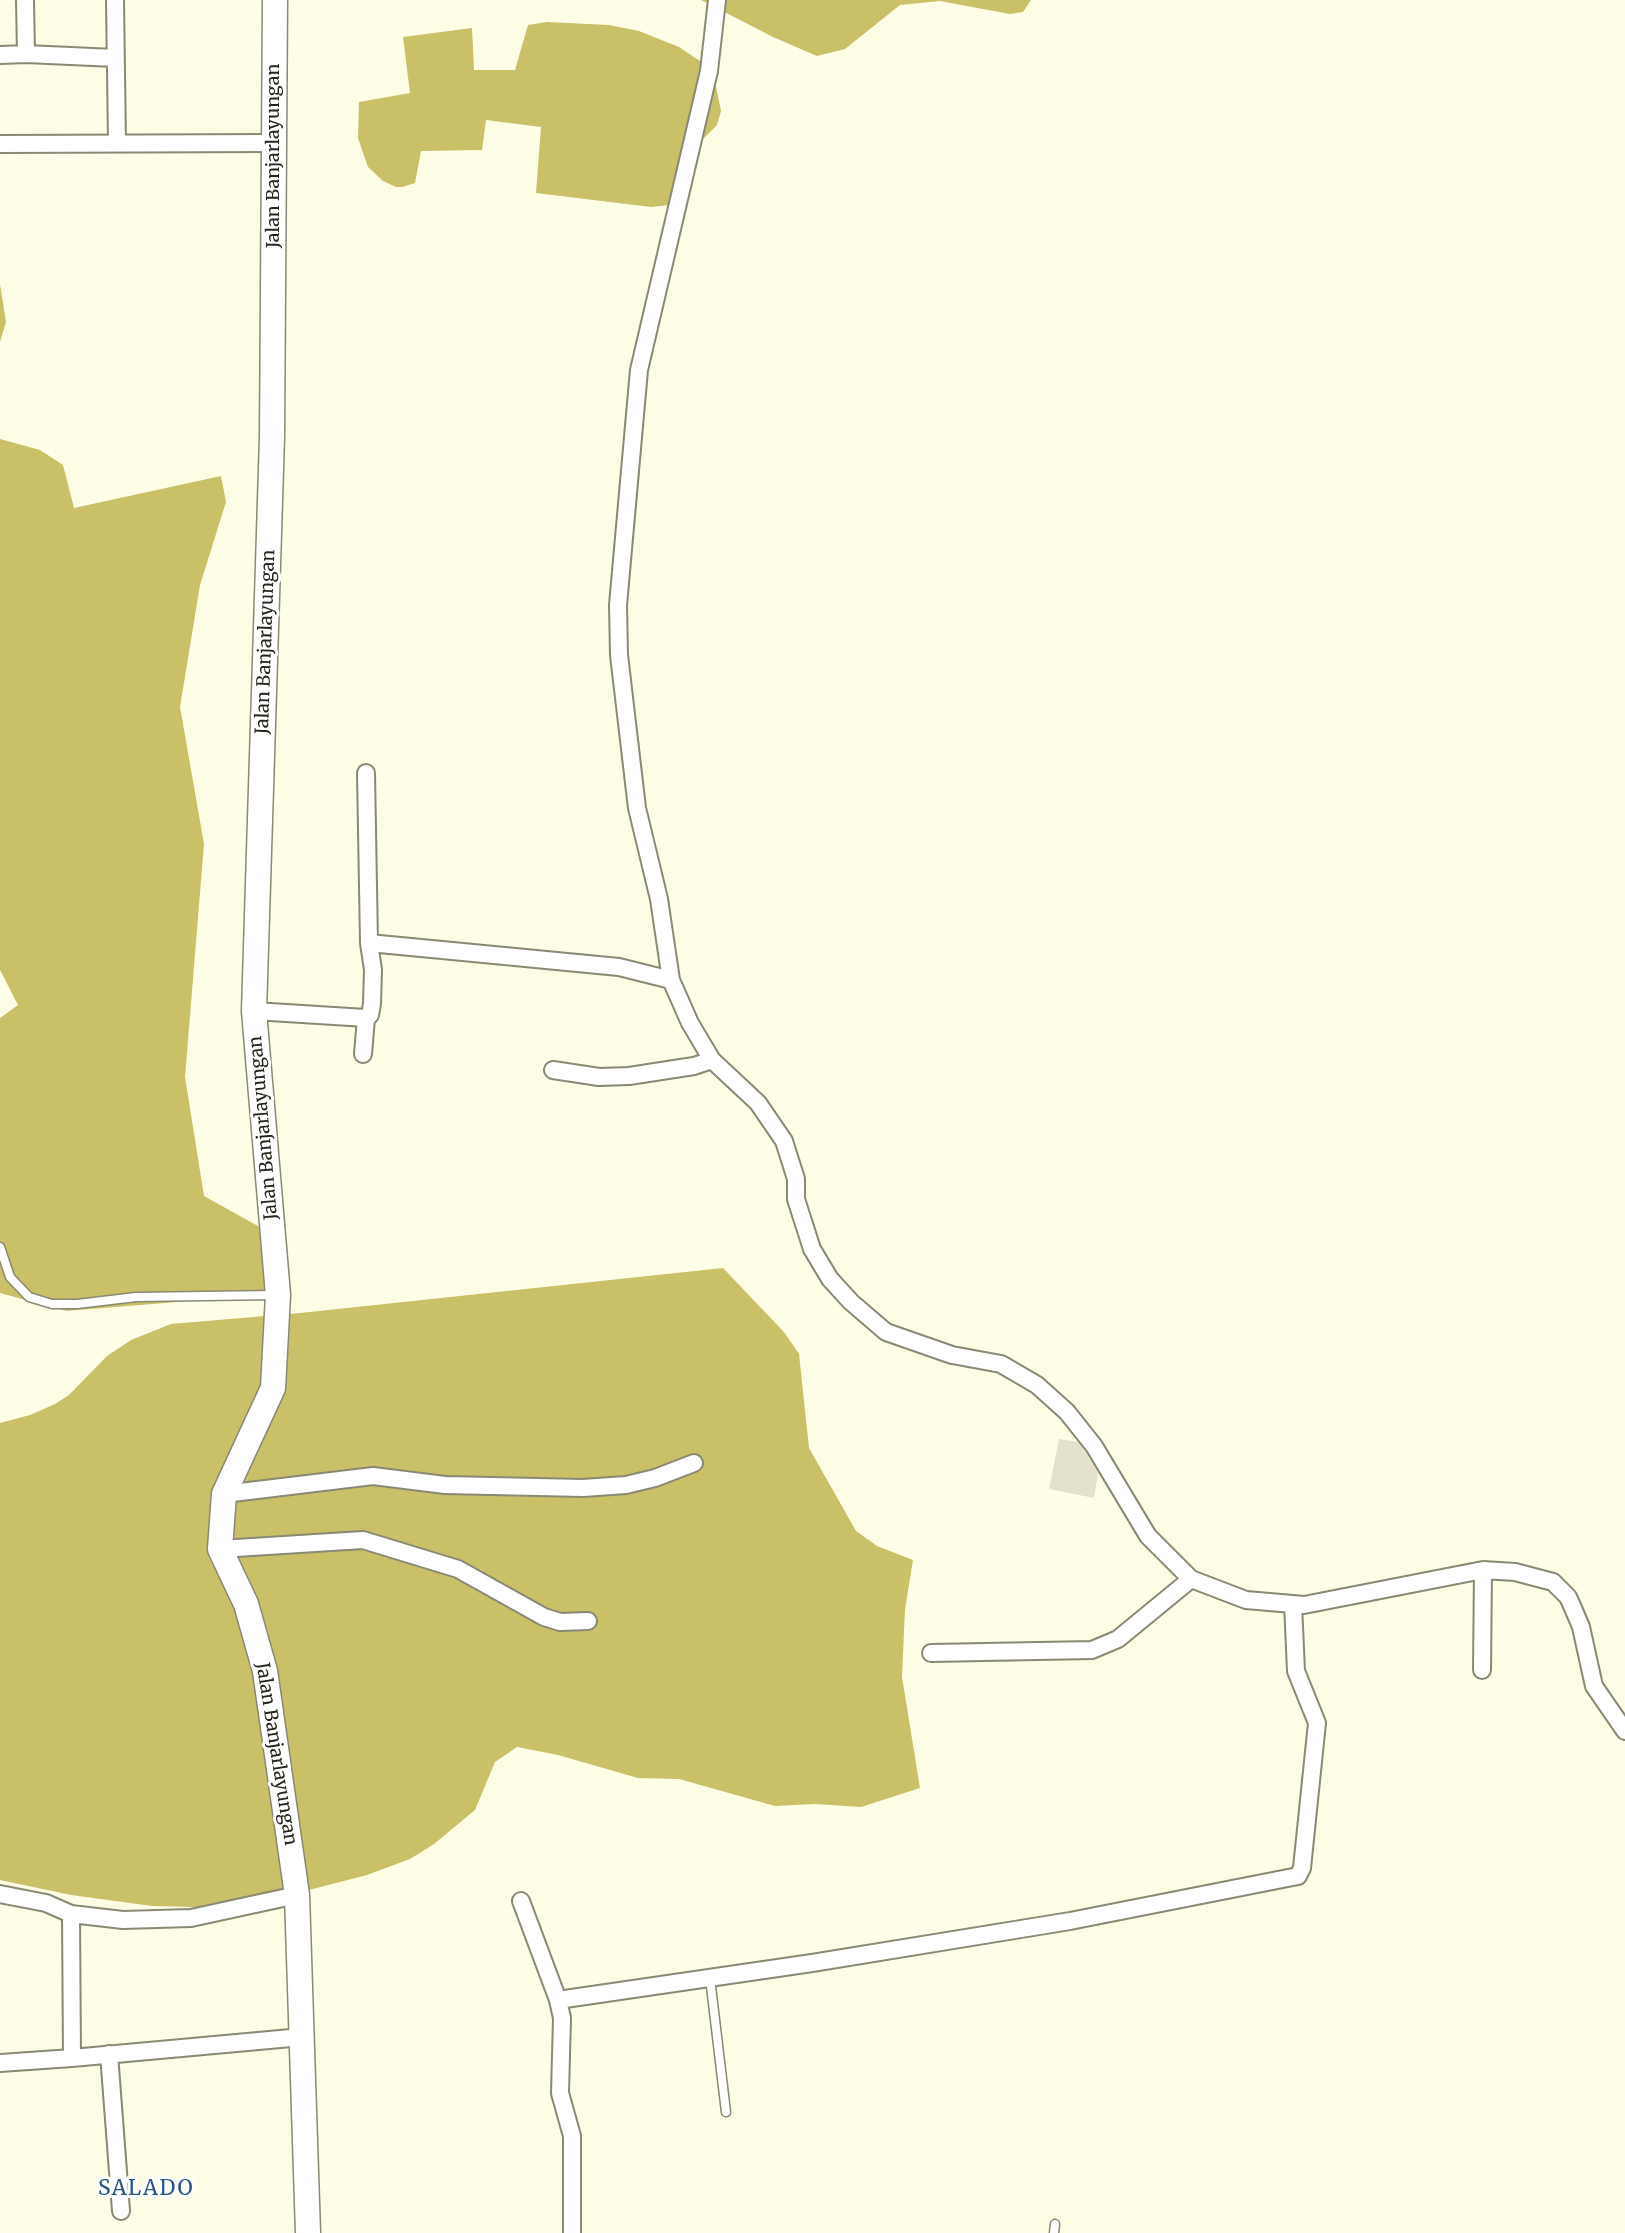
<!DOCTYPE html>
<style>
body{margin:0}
canvas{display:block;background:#fefde6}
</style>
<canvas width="1625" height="2233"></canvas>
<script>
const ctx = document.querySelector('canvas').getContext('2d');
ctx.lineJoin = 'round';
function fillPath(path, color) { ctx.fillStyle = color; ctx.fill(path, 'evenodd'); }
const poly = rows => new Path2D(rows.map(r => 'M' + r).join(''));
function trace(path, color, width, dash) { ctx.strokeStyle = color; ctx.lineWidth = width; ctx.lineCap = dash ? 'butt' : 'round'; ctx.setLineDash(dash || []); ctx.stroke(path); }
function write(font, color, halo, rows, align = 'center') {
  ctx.font = font + ' Merriweather,serif'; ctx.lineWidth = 6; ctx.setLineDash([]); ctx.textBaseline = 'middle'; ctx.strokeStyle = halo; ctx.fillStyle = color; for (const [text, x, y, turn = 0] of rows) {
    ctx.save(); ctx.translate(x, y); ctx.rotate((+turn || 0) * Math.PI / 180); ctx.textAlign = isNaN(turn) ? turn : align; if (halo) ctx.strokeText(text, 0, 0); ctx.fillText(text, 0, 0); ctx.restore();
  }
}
fillPath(poly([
 [701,0,1031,0,1023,12,1010,14,940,1,900,5,845,49,817,56,773,37],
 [547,22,609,25,639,31,679,47,706,65,714,77,721,111,717,125,702,140,694,152,680,204,651,207,536,193,541,127,486,120,482,150,421,151,415,183,402,187,396,187,383,181,368,167,358,138,359,102,410,93,403,37,472,28,474,70,515,70,528,25],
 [0,284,6,322,0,342],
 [0,439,40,450,63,465,74,508,221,476,226,502,200,585,180,707,204,844,185,1077,204,1196,265,1230,276,1294,66,1311,0,1293,0,1018,18,1005,0,970],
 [723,1268,784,1332,799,1354,809,1448,856,1531,877,1546,913,1560,905,1609,902,1677,920,1788,861,1807,815,1804,775,1806,679,1779,638,1778,558,1755,517,1747,495,1762,475,1810,434,1844,410,1859,367,1875,270,1900,196,1907,152,1906,71,1895,0,1880,0,1423,30,1415,55,1404,69,1395,107,1356,131,1340,171,1324,300,1313]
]), '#c9c068');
fillPath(poly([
 [1059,1439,1078,1442,1085,1452,1098,1473,1094,1498,1049,1489]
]), '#e4e2cc');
const lane = poly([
 [0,1247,10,1277,29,1297,52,1304,77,1304,136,1297,275,1295],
 [710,1978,726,2112],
 [1054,2233,1055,2224]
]);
const street = poly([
 [25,0,26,54],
 [115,0,117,143],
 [717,0,709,71,639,370,618,605,619,655,637,808,659,899,671,980,690,1023,712,1060,758,1103,784,1141,796,1179,796,1199,803,1221,812,1249,830,1279,851,1302,886,1332,952,1355,1001,1364,1037,1385,1067,1412,1094,1446,1148,1536,1191,1579,1246,1600,1304,1605,1483,1570,1515,1572,1553,1582,1568,1597,1573,1608,1581,1627,1594,1686,1625,1731],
 [0,55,26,54,115,58],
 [0,144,274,143],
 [366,773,369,943],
 [254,1011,366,1018,370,1015,372,1004,373,970,369,943,619,967,671,980],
 [363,1054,366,1018],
 [553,1070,599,1077,629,1076,694,1066,712,1060],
 [224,1494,373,1476,445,1485,583,1488,626,1485,655,1478,694,1463],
 [220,1549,363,1540,458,1569,544,1617,560,1622,588,1621],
 [931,1653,1092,1650,1118,1639,1191,1579],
 [1482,1670,1483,1570],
 [0,1894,46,1903,71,1914,123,1920,191,1918,297,1895],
 [521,1901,558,2000,562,2018,560,2093,572,2136,572,2233],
 [71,1914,72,2058,302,2037],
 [558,2000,812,1963,1070,1921,1298,1876,1302,1868,1317,1723,1296,1671,1293,1604],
 [109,2054,121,2211],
 [0,2063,72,2058]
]);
const secondary = poly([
 [275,0,272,437,254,1011,278,1295,273,1388,224,1494,220,1549,246,1604,265,1671,297,1895,308,2233]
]);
trace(lane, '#8a8974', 11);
trace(street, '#8a8974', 20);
trace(secondary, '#8a8974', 27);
trace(lane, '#fff', 8);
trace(street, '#fff', 16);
trace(secondary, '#fff', 24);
write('18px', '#25251c', '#fff', [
 ["Jalan Banjarlayungan",274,156,-90],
 ["Jalan Banjarlayungan",266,642,-88],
 ["Jalan Banjarlayungan",264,1128,-95],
 ["Jalan Banjarlayungan",276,1754,81]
]);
ctx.letterSpacing = '1.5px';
write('21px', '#265488', '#fff', [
 ["SALADO",146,2189]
]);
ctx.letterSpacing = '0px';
</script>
